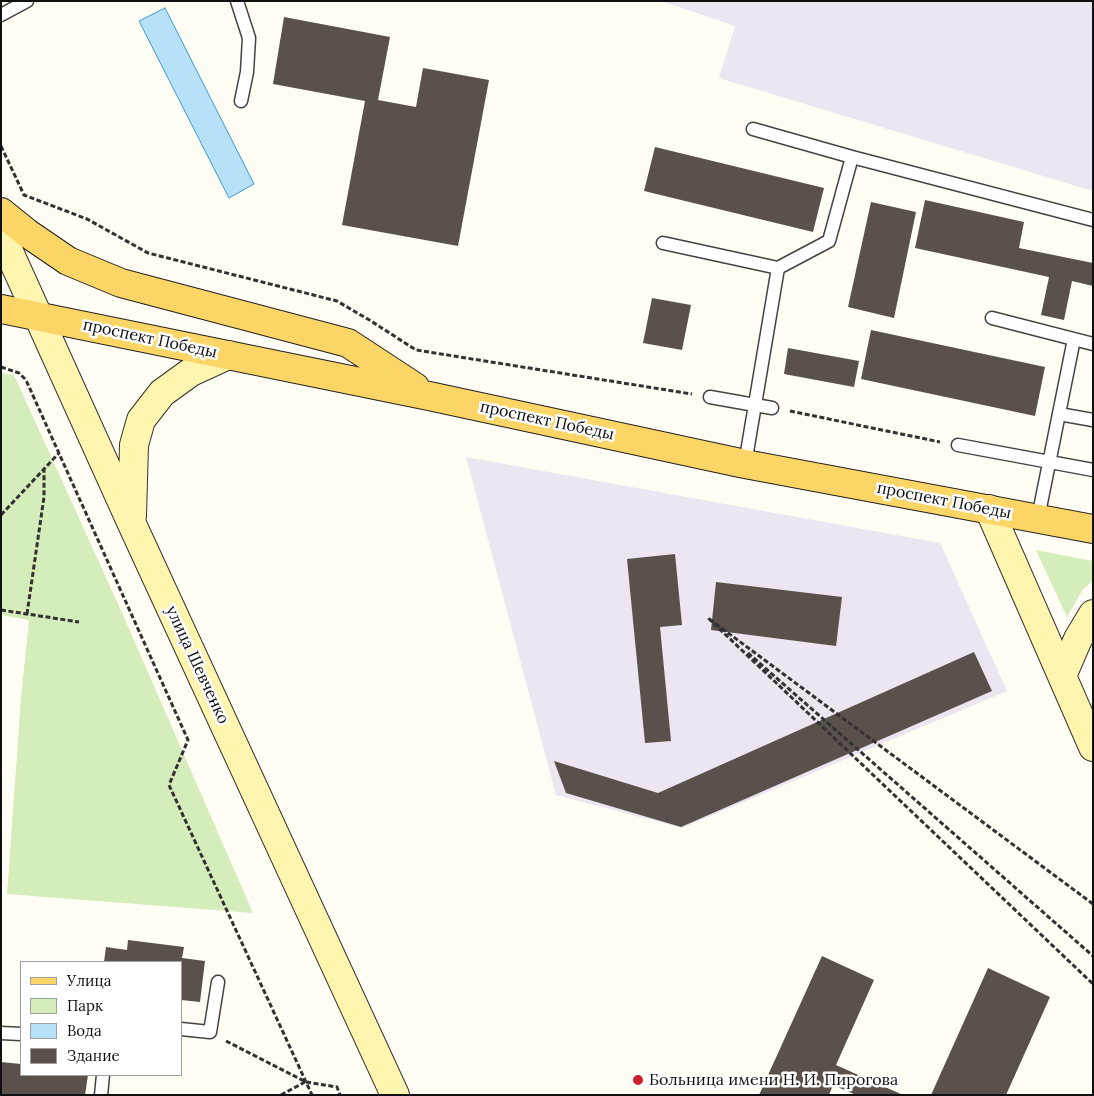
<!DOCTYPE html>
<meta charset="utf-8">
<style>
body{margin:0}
#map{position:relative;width:1094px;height:1096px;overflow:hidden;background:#fffdf4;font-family:Lora,serif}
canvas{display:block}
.frame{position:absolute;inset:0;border:2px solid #101010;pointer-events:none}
.legend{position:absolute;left:20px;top:961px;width:162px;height:115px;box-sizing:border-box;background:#fff;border:1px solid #9f9f9f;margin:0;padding:6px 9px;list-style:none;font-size:15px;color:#101010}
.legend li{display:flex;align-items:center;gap:10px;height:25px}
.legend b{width:25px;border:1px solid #9f9f9f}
</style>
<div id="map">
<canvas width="1094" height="1096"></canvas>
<div class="frame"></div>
<ul class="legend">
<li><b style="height:6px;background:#fcd567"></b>Улица</li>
<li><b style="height:14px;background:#d5ecbb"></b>Парк</li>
<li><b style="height:14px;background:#b7e1f8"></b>Вода</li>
<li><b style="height:14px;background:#5a514c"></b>Здание</li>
</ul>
</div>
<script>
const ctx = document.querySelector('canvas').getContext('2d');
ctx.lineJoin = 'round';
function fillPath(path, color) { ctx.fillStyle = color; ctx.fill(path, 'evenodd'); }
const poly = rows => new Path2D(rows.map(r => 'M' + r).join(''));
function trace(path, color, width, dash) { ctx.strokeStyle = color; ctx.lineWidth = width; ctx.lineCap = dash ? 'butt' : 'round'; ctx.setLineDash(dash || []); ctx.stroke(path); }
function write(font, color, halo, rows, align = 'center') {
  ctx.font = font + ' Lora,serif'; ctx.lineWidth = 5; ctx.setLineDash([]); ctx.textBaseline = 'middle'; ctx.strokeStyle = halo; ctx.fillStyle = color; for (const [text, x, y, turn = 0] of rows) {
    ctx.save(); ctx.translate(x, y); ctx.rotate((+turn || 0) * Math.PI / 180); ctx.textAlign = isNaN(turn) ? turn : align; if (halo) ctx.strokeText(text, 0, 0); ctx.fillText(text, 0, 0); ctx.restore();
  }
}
fillPath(poly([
 [661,1,1093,1,1093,191,719,78,735,26],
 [466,457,940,543,1007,691,682,828,556,795]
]), '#ede5ef');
fillPath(poly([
 [1,373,14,375,123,615,253,913,7,894,21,698,29,620,1,615],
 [1036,550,1093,561,1093,581,1083,589,1067,617]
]), '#d5ecbb');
const water = poly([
 [165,8,254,184,229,198,139,21,165,8]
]);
fillPath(water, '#b7e1f8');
trace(water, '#3b99d2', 1);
fillPath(poly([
 [284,17,390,37,378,100,416,107,423,68,489,80,458,246,342,225,365,101,273,84],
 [655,147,824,188,813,232,644,191],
 [925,200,1024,222,1019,248,1093,263,1093,286,1072,281,1064,320,1041,315,1049,277,915,248],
 [871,202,916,212,894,318,848,307],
 [652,298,691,305,682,350,643,343],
 [871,330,1045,367,1035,416,861,379],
 [788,348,859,361,854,387,784,374],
 [675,554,682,625,660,627,671,741,645,743,627,559],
 [716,582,842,597,836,646,711,630],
 [974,652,992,691,681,827,566,793,554,761,658,793],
 [128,940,184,947,182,958,205,961,200,1002,181,1000,181,962,104,962,106,947,127,950],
 [822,956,874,980,836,1065,903,1095,856,1095,833,1085,829,1095,759,1095],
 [988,968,1050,997,1006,1095,931,1095],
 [1,1062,21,1064,21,1075,88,1075,85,1095,1,1095]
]), '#5a514c');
const lane = poly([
 [237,1,249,38,247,72,241,101],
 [1,15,27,1],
 [753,129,852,157],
 [663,243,778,268],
 [992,318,1093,344],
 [710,397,772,408],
 [1059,414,1093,420],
 [958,445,1093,470],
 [745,464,778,268,829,241,852,157,1093,220],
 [1038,518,1074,339],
 [181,1029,210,1032,218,982],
 [1,1033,21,1034],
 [101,1095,103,1075]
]);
const secondary = poly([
 [1,234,131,522,395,1095],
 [989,509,1093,747],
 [132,516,134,445,141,420,162,393,191,372,228,355],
 [1062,676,1078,639,1093,614]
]);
const primary = poly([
 [1,212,27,233,68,261,121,283,348,343,415,387],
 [1,309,429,396,745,464,1093,529]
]);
trace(lane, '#434343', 15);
trace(secondary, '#323232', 30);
trace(primary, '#212121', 30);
trace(poly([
 [1,146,24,195,87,219,148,253,337,301,371,321,416,350,692,394],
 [1,367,19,373,26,380,188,740,169,785,312,1095],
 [790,411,940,442],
 [1,515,59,453],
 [1,610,79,622],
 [27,614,44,497,44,469],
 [748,653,1093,956],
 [1093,904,708,618,1093,984],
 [226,1041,306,1082,337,1087,340,1095],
 [281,1095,305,1082]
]), '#323232', 3, [5, 2.5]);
trace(lane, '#fff', 12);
trace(secondary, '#fff5af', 28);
trace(primary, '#fcd567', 28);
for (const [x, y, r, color] of [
 [638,1080,6,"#c6222d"]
]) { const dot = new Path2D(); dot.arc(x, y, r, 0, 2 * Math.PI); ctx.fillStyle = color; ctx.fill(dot); trace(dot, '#fff', 2); }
write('16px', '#101010', '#fff', [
 ["проспект Победы",150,339,12],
 ["проспект Победы",547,421,12],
 ["проспект Победы",944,501,11],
 ["улица Шевченко",197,665,65]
]);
write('16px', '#101010', '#fff', [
 ["Больница имени Н. И. Пирогова",649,1080]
], 'left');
</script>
